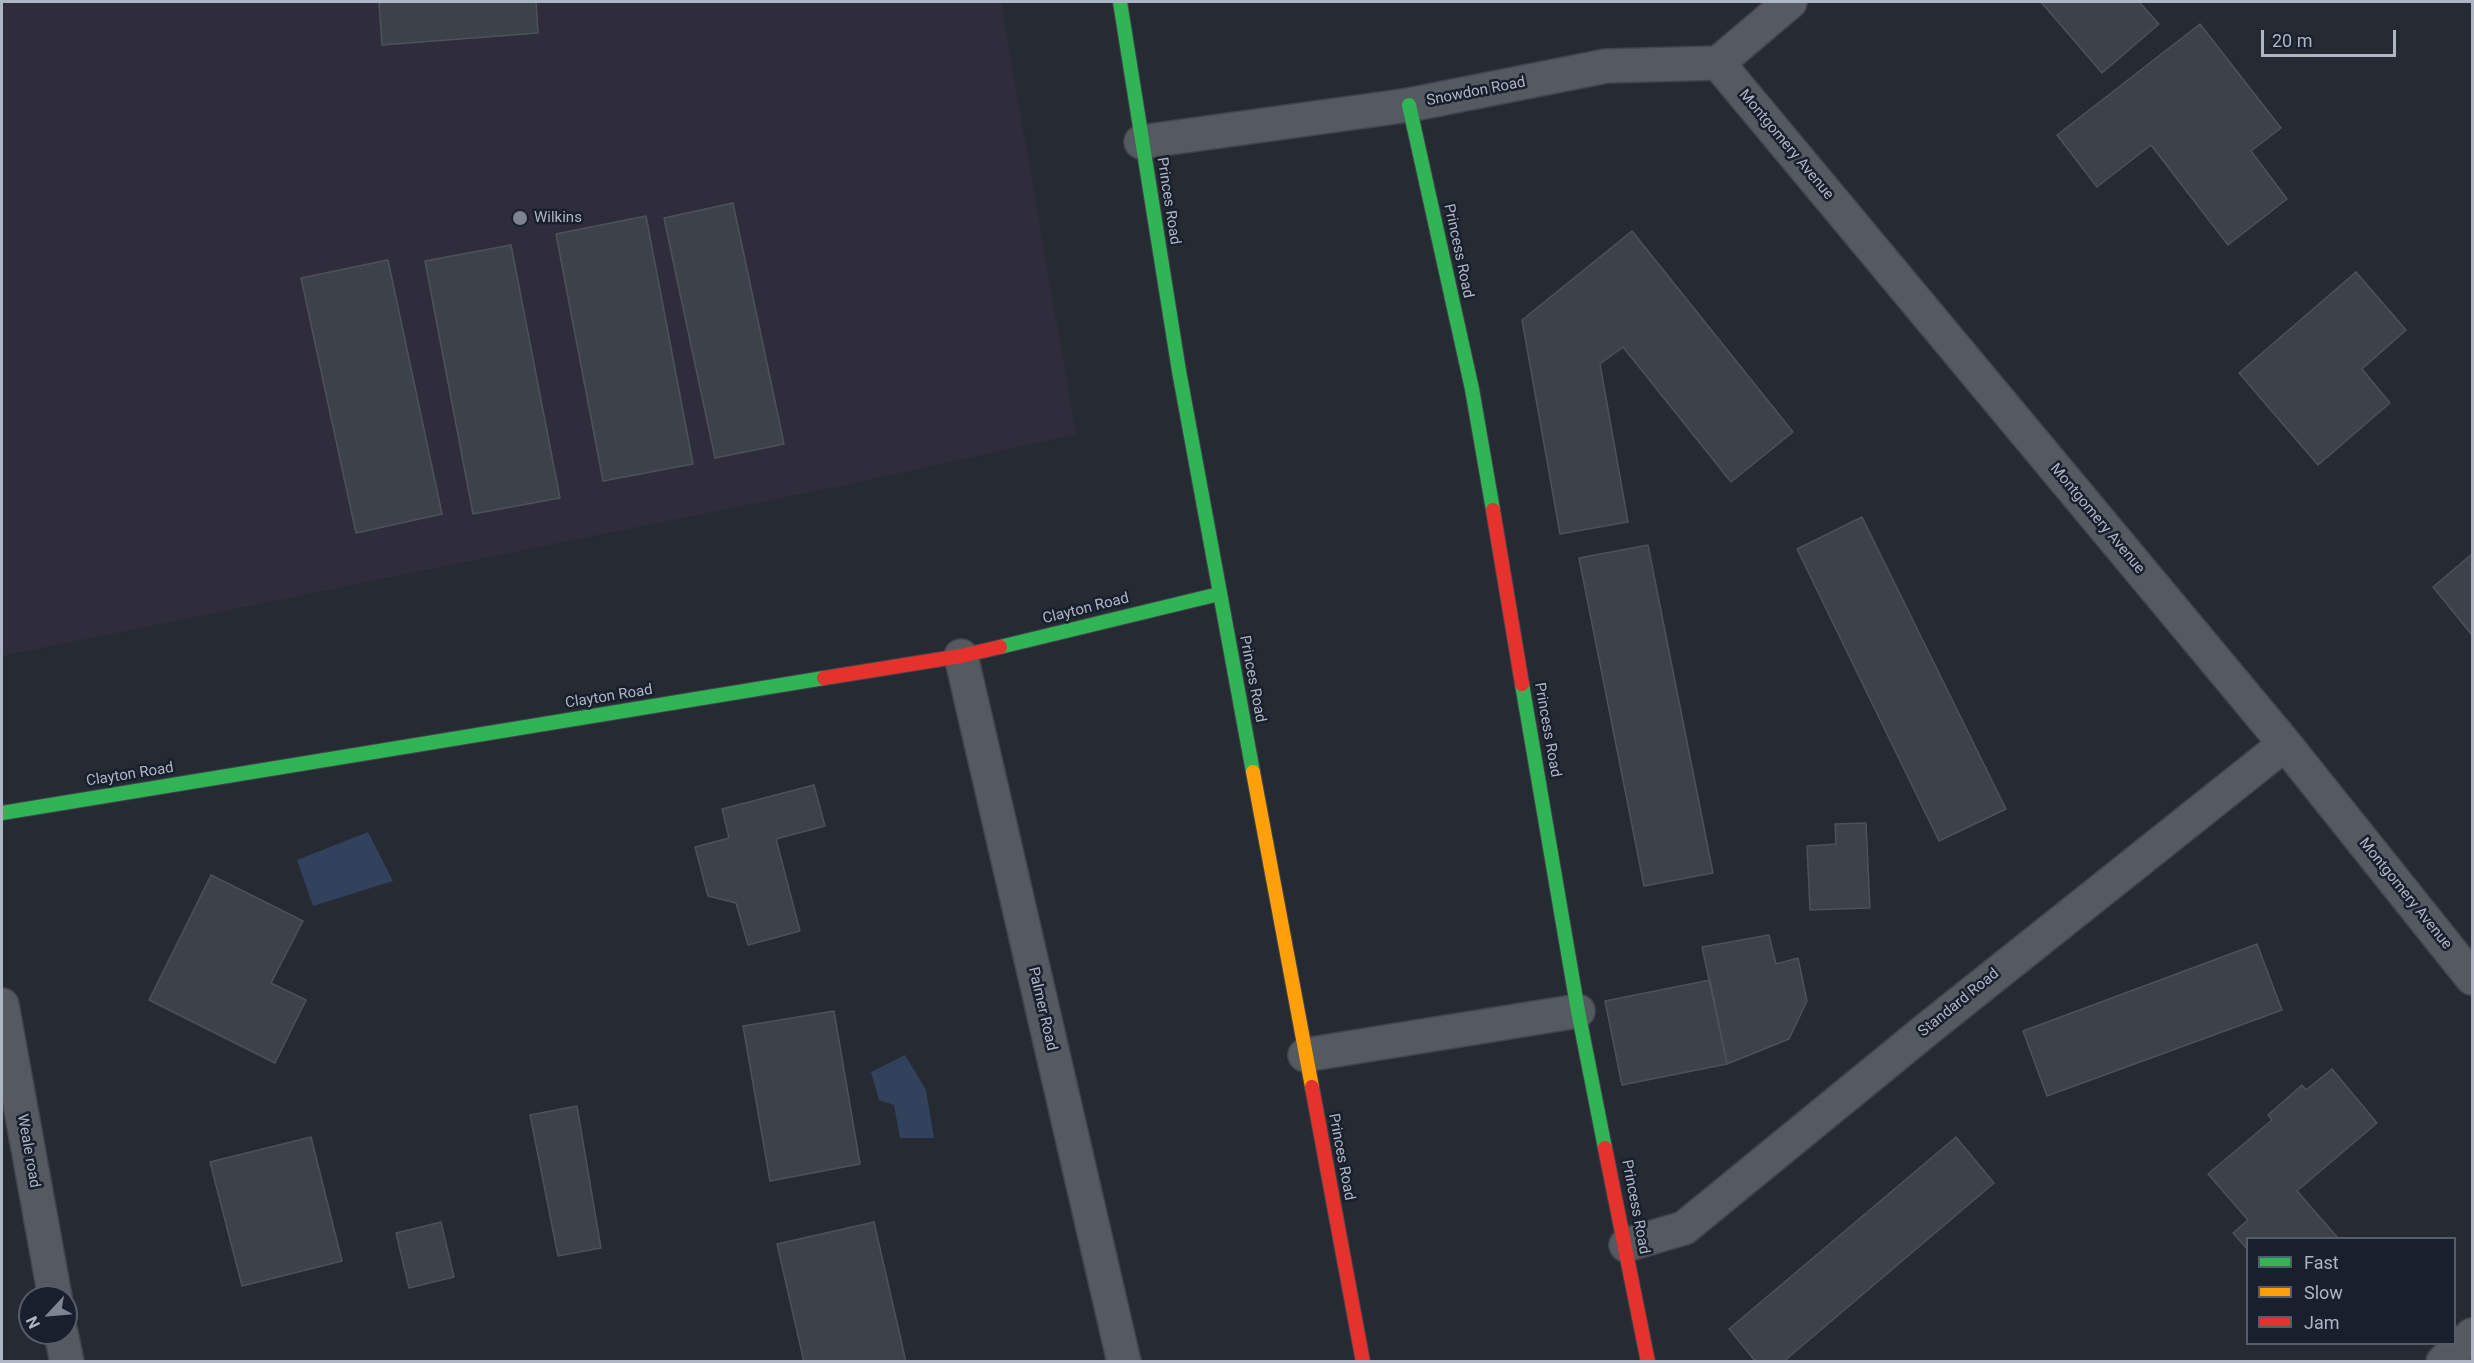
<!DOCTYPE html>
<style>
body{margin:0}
#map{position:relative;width:2474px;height:1363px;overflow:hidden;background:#262a32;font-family:Roboto,sans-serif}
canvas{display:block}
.frame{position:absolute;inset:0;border:3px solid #aeb6c5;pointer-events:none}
.legend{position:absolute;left:2246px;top:1237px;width:210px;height:108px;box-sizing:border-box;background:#19202d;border:2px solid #555c6a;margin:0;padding:8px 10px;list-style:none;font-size:18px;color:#aeb6c5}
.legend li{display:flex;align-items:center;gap:12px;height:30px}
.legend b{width:30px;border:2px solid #555c6a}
.north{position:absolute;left:18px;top:1285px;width:60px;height:60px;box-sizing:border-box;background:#19202d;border:2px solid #555c6a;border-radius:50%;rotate:244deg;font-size:16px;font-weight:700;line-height:24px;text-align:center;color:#aeb6c5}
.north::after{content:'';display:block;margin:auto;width:21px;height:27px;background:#7e8592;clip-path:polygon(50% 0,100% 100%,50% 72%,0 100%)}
.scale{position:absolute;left:2261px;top:30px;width:135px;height:27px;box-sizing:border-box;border:3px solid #aeb6c5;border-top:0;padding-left:8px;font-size:18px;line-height:21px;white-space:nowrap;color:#aeb6c5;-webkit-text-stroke:4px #19202d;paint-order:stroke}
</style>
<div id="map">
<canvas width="2474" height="1363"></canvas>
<div class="frame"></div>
<ul class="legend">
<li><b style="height:8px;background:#30b455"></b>Fast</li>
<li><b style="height:8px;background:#ff9f0a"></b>Slow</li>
<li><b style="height:8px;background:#e5322d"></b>Jam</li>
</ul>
<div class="north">N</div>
<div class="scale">20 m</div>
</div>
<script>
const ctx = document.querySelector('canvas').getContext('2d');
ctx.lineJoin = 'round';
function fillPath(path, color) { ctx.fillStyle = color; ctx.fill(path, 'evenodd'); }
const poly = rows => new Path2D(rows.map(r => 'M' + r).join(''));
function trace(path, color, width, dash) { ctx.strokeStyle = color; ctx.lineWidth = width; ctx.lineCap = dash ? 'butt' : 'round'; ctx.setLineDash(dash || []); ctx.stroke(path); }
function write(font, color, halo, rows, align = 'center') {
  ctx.font = font + ' Roboto,sans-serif'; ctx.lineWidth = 5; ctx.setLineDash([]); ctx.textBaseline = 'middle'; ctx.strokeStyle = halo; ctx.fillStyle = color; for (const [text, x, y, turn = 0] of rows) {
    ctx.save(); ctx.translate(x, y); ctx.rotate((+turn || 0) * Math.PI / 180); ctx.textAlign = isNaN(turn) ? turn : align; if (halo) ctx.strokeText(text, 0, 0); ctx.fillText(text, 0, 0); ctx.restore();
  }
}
fillPath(poly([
 [2,2,1001,2,1076,434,850,484,2,656]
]), '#2f2d3b');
fillPath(poly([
 [368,832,393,881,313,906,297,860],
 [905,1055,926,1090,934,1138,900,1138,894,1105,879,1100,871,1072]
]), '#32425c');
const building = poly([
 [379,2,536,2,538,33,382,45,379,2],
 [2041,2,2139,2,2159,24,2102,73,2041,2],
 [2200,24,2281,128,2251,151,2287,199,2228,245,2151,145,2097,187,2057,135,2200,24],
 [733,203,784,444,715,458,664,218,733,203],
 [646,216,693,464,603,481,556,234,646,216],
 [1632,231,1793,432,1731,482,1623,347,1600,364,1628,522,1560,534,1522,320,1632,231],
 [511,245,560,498,473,514,425,261,511,245],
 [388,260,442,514,356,533,301,278,388,260],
 [2356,272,2406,330,2362,369,2390,403,2318,465,2239,373,2356,272],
 [1862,517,2006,809,1939,841,1797,549,1862,517],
 [1648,545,1713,873,1644,886,1579,558,1648,545],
 [2472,554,2472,635,2433,587,2472,554],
 [814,785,825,826,776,839,800,931,748,945,736,903,708,896,695,847,729,838,722,809,814,785],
 [1866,823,1870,908,1810,910,1807,846,1836,844,1835,824,1866,823],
 [211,875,303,921,271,983,306,1000,275,1063,149,1000,211,875],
 [1769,935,1776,964,1798,958,1807,1001,1789,1039,1727,1064,1702,947,1769,935],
 [2257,944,2282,1010,2047,1096,2023,1031,2257,944],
 [1710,980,1727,1064,1622,1085,1605,1001,1710,980],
 [834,1011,860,1164,770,1181,743,1026,834,1011],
 [2332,1069,2377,1123,2297,1191,2338,1238,2248,1238,2248,1250,2233,1233,2248,1220,2208,1174,2272,1120,2268,1115,2302,1085,2306,1090,2332,1069],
 [577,1106,601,1248,558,1256,530,1115,577,1106],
 [311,1137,342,1261,242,1286,210,1162,311,1137],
 [1956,1137,1994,1183,1783,1362,1756,1362,1729,1329,1956,1137],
 [441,1222,454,1277,409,1288,396,1233,441,1222],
 [874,1222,906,1362,804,1362,777,1244,874,1222]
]);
fillPath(building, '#3d4149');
trace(building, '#4d525a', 1.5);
const street = poly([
 [1718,63,2285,744,2472,978],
 [1141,142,1409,105,1606,66,1718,63,1790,2],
 [961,656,1124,1362],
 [2,1005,55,1297],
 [1305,1055,1578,1011],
 [1626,1245,1684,1228,1931,1026,2285,744],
 [61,1333,67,1362],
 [2443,1362,2472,1335]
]);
const fast = poly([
 [1120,2,1179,371,1253,772],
 [1409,105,1472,389,1493,510],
 [1000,647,1219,594],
 [1522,684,1578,1011,1605,1148],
 [2,813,824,678]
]);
const slow = poly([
 [1253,772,1312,1087]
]);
const jam = poly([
 [1493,510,1522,684],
 [824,678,961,656,1000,647],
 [1312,1087,1363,1362],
 [1605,1148,1648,1362]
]);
trace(street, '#42454b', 36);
trace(fast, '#42454b', 16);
trace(slow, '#42454b', 16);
trace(jam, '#42454b', 16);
trace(street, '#555960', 33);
trace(fast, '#30b455', 14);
trace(slow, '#ff9f0a', 14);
trace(jam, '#e5322d', 14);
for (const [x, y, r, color] of [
 [520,218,8,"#7e8592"]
]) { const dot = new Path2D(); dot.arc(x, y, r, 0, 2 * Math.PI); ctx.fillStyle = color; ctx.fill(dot); trace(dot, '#19202d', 2); }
write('15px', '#aeb6c5', '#19202d', [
 ["Snowdon Road",1476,92,-11],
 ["Montgomery Avenue",1786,145,50],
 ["Princes Road",1168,201,81],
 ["Princess Road",1458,251,78],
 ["Montgomery Avenue",2097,519,50],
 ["Clayton Road",1086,609,-14],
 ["Princes Road",1252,679,79],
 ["Clayton Road",609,697,-9],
 ["Princess Road",1547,730,80],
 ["Clayton Road",130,775,-9],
 ["Montgomery Avenue",2405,894,51],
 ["Standard Road",1959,1003,-39],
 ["Palmer Road",1042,1009,77],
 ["Weale road",28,1151,80],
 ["Princes Road",1341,1157,79],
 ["Princess Road",1635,1207,79]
]);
write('15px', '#aeb6c5', '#19202d', [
 ["Wilkins",534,218]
], 'left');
</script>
